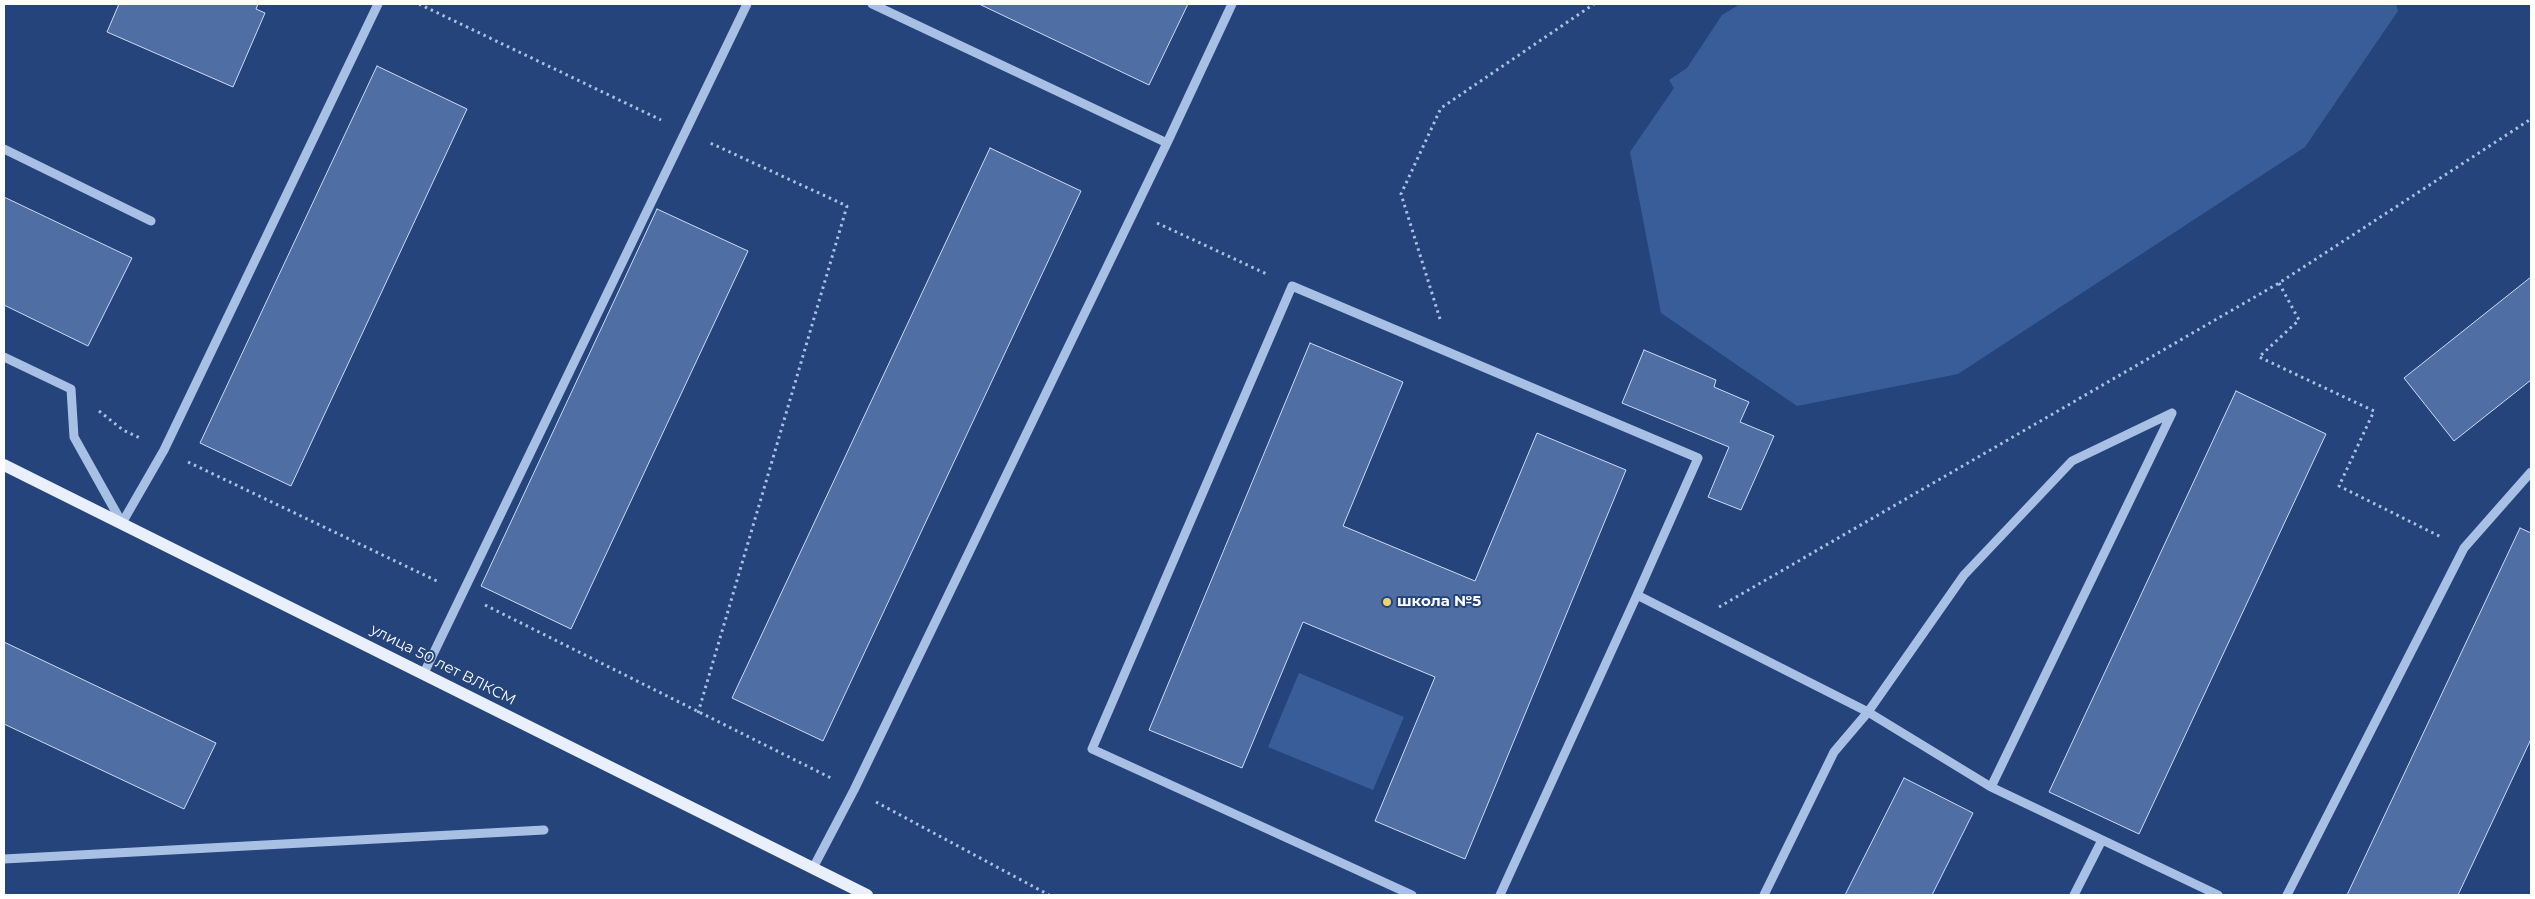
<!DOCTYPE html>
<meta charset="utf-8">
<style>
body{margin:0}
#map{position:relative;width:2535px;height:899px;overflow:hidden;background:#25447c;font-family:Montserrat,sans-serif}
canvas{display:block}
.frame{position:absolute;inset:0;border:5px solid #fff;pointer-events:none}
</style>
<div id="map">
<canvas width="2535" height="899"></canvas>
<div class="frame"></div>
</div>
<script>
const ctx = document.querySelector('canvas').getContext('2d');
ctx.lineJoin = 'round';
function fillPath(path, color) { ctx.fillStyle = color; ctx.fill(path, 'evenodd'); }
const poly = rows => new Path2D(rows.map(r => 'M' + r).join(''));
function trace(path, color, width, dash) { ctx.strokeStyle = color; ctx.lineWidth = width; ctx.lineCap = dash ? 'butt' : 'round'; ctx.setLineDash(dash || []); ctx.stroke(path); }
function write(font, color, halo, rows, align = 'center') {
  ctx.font = font + ' Montserrat,sans-serif'; ctx.lineWidth = 4; ctx.setLineDash([]); ctx.textBaseline = 'middle'; ctx.strokeStyle = halo; ctx.fillStyle = color; for (const [text, x, y, turn = 0] of rows) {
    ctx.save(); ctx.translate(x, y); ctx.rotate((+turn || 0) * Math.PI / 180); ctx.textAlign = isNaN(turn) ? turn : align; if (halo) ctx.strokeText(text, 0, 0); ctx.fillText(text, 0, 0); ctx.restore();
  }
}
fillPath(poly([
 [1740,4,2396,4,2398,11,2305,147,1958,374,1797,406,1661,313,1630,152,1674,88,1669,80,1687,68,1722,15],
 [1299,673,1404,717,1373,790,1268,747]
]), '#395d99');
const building = poly([
 [119,4,258,4,256,9,265,13,233,87,107,32,119,4],
 [979,4,1188,4,1149,85,979,4],
 [377,66,467,109,291,486,200,443,377,66],
 [990,148,1081,191,823,741,732,698,990,148],
 [4,197,132,258,88,346,4,305,4,197],
 [657,209,748,251,571,629,481,586,657,209],
 [2531,277,2531,380,2454,441,2404,378,2531,277],
 [1310,343,1403,382,1343,526,1475,581,1537,433,1626,470,1465,859,1375,821,1435,677,1303,622,1242,768,1149,730,1310,343],
 [1644,350,1716,380,1714,387,1749,402,1740,422,1774,436,1741,510,1708,497,1729,447,1622,403,1644,350],
 [2236,391,2326,434,2139,834,2049,792,2236,391],
 [2520,528,2531,533,2531,739,2458,895,2347,895,2520,528],
 [4,642,216,743,184,809,4,724,4,642],
 [1904,778,1973,813,1932,895,1845,895,1904,778]
]);
fillPath(building, '#4e6ea4');
trace(building, '#ccdbf4', 1);
trace(poly([
 [419,4,661,120],
 [1157,223,1269,275],
 [2279,283,2299,320,2259,357,2374,411,2339,486,2441,537],
 [1440,319,1401,194,1441,108,1594,4],
 [99,411,123,430,140,438],
 [188,462,439,582],
 [485,605,831,778],
 [1719,607,2279,283,2531,119],
 [698,713,847,206,708,142],
 [876,802,1049,895]
]), '#a9c0e5', 3, [2.5, 4]);
trace(poly([
 [1167,143,1232,4],
 [4,149,151,221],
 [4,357,71,389,74,437,122,523],
 [122,523,164,450,378,4],
 [424,673,747,4],
 [1991,787,2172,413],
 [4,859,544,830],
 [813,868,854,790,1167,143,872,4],
 [1412,895,1092,749,1292,286,1698,458,1637,595],
 [1500,895,1637,595,1868,712,1991,787,2218,895],
 [1764,895,1834,752,1868,712,1964,575,2072,461,2172,413],
 [2074,895,2102,840],
 [2287,895,2464,548,2531,472]
]), '#a9c0e5', 9);
trace(poly([
 [4,465,867,895]
]), '#eaeffc', 12);
for (const [x, y, r, color] of [
 [1387,602,5,"#eed36e"]
]) { const dot = new Path2D(); dot.arc(x, y, r, 0, 2 * Math.PI); ctx.fillStyle = color; ctx.fill(dot); trace(dot, '#25447c', 2); }
write('bold 15px', '#fff', '#25447c', [
 ["школа №5",1397,602]
], 'left');
write('15px', '#fff', '#25447c', [
 ["улица 50 лет ВЛКСМ",443,665,27]
]);
</script>
